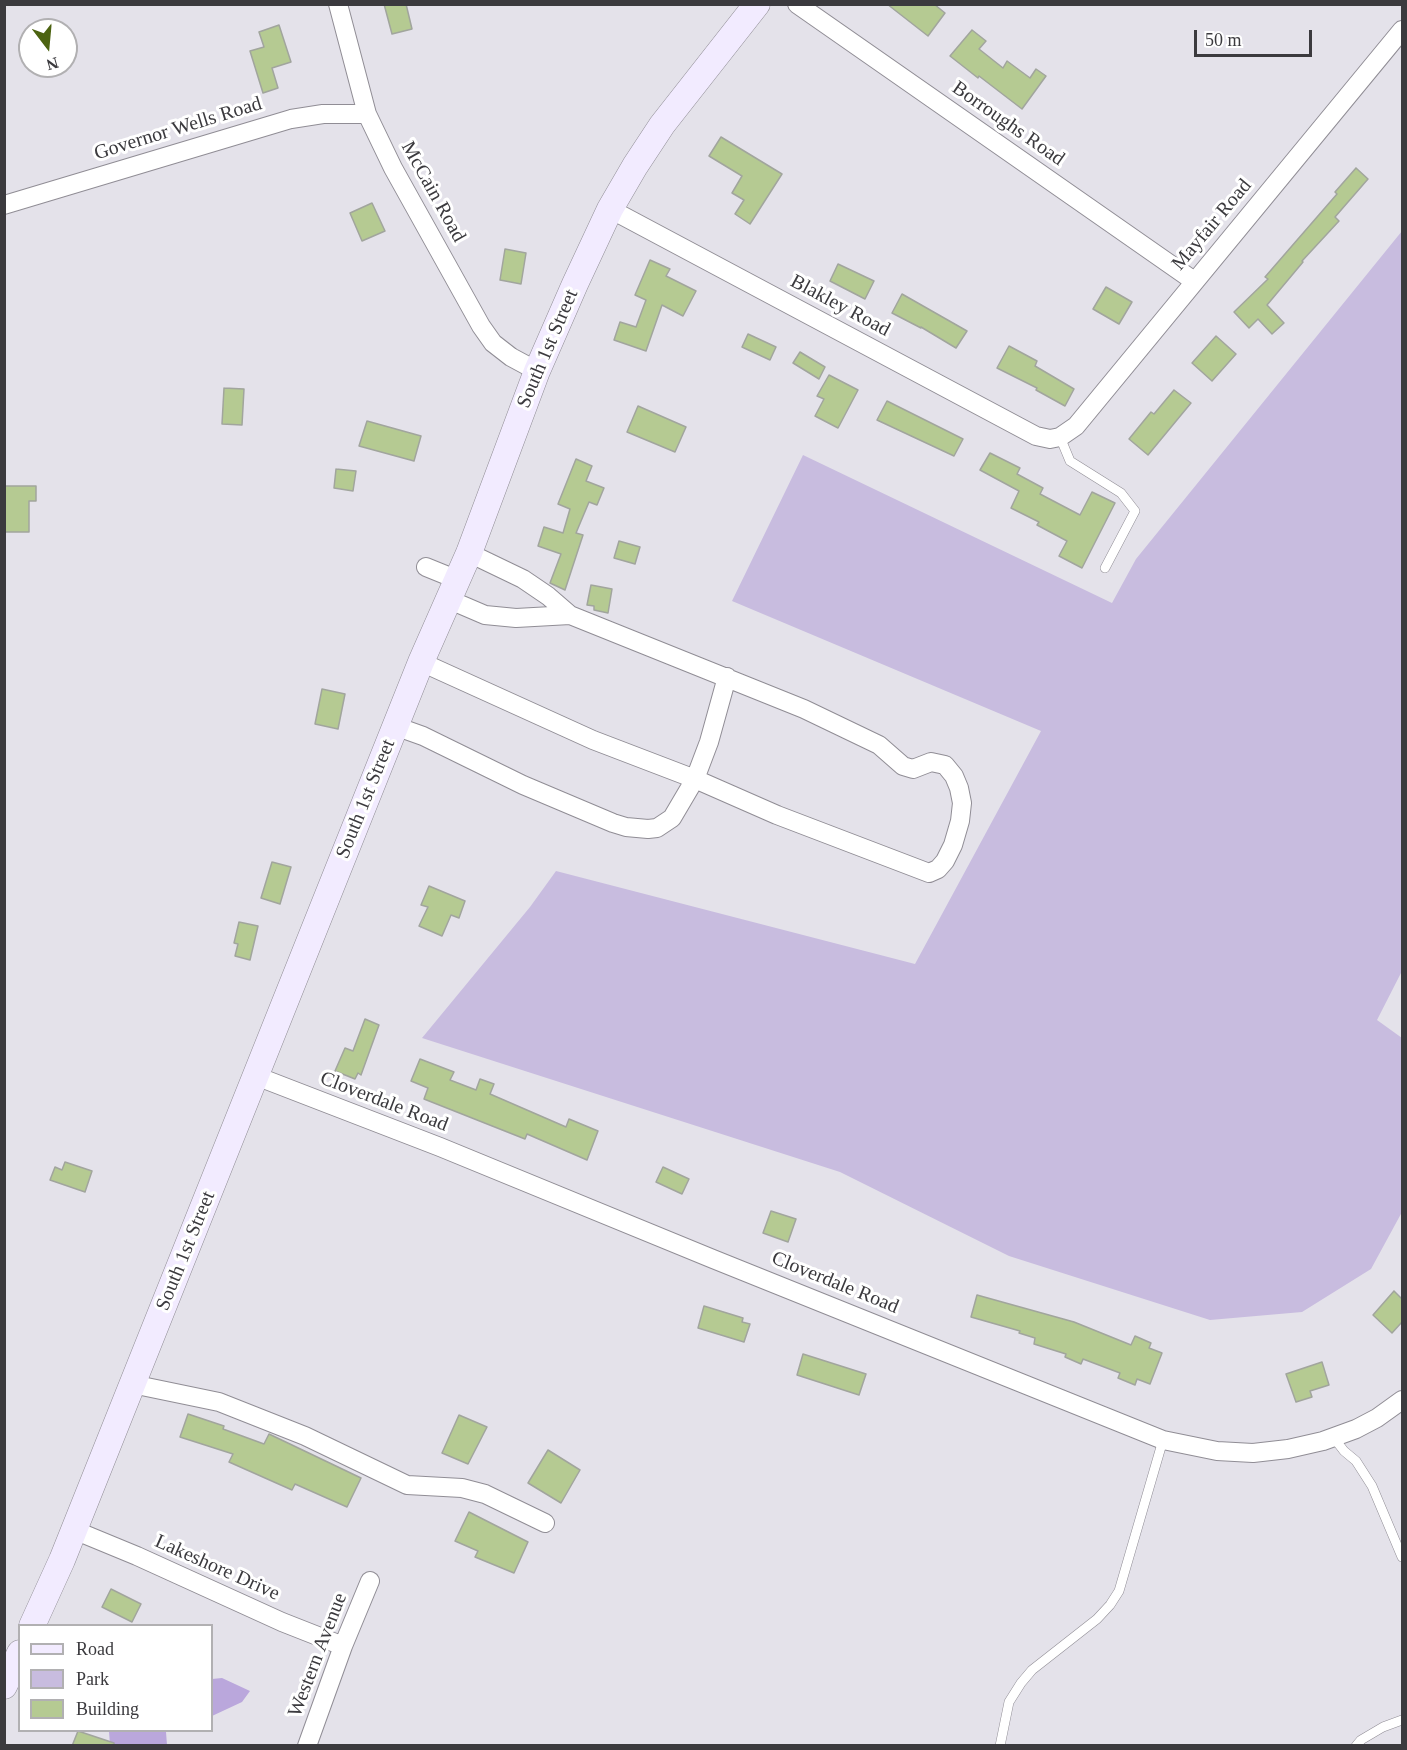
<!DOCTYPE html>
<style>
body{margin:0}
#map{position:relative;width:1407px;height:1750px;overflow:hidden;background:#e4e2ea;font-family:Georgia,serif}
canvas{display:block}
.frame{position:absolute;inset:0;border:6px solid #3b3a3e;pointer-events:none}
.legend{position:absolute;left:18px;top:1624px;width:195px;height:108px;box-sizing:border-box;background:#fff;border:2px solid #b1b0b2;margin:0;padding:8px 10px;list-style:none;font-size:18px;color:#3b3a3e}
.legend li{display:flex;align-items:center;gap:12px;height:30px}
.legend b{width:30px;border:2px solid #b1b0b2}
.north{position:absolute;left:18px;top:18px;width:60px;height:60px;box-sizing:border-box;background:#fff;border:2px solid #b1b0b2;border-radius:50%;rotate:164deg;font-size:16px;font-weight:700;line-height:24px;text-align:center;color:#3b3a3e}
.north::after{content:'';display:block;margin:auto;width:21px;height:27px;background:#4c6311;clip-path:polygon(50% 0,100% 100%,50% 72%,0 100%)}
.scale{position:absolute;left:1194px;top:30px;width:118px;height:27px;box-sizing:border-box;border:3px solid #3b3a3e;border-top:0;padding-left:8px;font-size:18px;line-height:21px;white-space:nowrap;color:#3b3a3e;-webkit-text-stroke:4px #fff;paint-order:stroke}
</style>
<div id="map">
<canvas width="1407" height="1750"></canvas>
<div class="frame"></div>
<ul class="legend">
<li><b style="height:8px;background:#f2ebff"></b>Road</li>
<li><b style="height:16px;background:#c8bcdf"></b>Park</li>
<li><b style="height:16px;background:#b5ca92"></b>Building</li>
</ul>
<div class="north">N</div>
<div class="scale">50 m</div>
</div>
<script>
const ctx = document.querySelector('canvas').getContext('2d');
ctx.lineJoin = 'round';
function fillPath(path, color) { ctx.fillStyle = color; ctx.fill(path, 'evenodd'); }
const poly = rows => new Path2D(rows.map(r => 'M' + r).join(''));
function trace(path, color, width, dash) { ctx.strokeStyle = color; ctx.lineWidth = width; ctx.lineCap = dash ? 'butt' : 'round'; ctx.setLineDash(dash || []); ctx.stroke(path); }
function write(font, color, halo, rows, align = 'center') {
  ctx.font = font + ' Georgia,serif'; ctx.lineWidth = 6; ctx.setLineDash([]); ctx.textBaseline = 'middle'; ctx.strokeStyle = halo; ctx.fillStyle = color; for (const [text, x, y, turn = 0] of rows) {
    ctx.save(); ctx.translate(x, y); ctx.rotate((+turn || 0) * Math.PI / 180); ctx.textAlign = isNaN(turn) ? turn : align; if (halo) ctx.strokeText(text, 0, 0); ctx.fillText(text, 0, 0); ctx.restore();
  }
}
fillPath(poly([
 [1402,231,1402,971,1377,1020,1402,1038,1402,1212,1371,1269,1302,1312,1210,1320,1009,1256,840,1172,422,1038,530,907,556,871,915,964,1041,731,732,601,803,455,1112,603,1136,559]
]), '#c8bcdf');
fillPath(poly([
 [222,1678,250,1691,242,1702,212,1716,212,1679],
 [109,1731,168,1731,166,1732,167,1745,110,1745]
]), '#baa7dc');
const building = poly([
 [384,4,406,4,412,29,392,34,384,4],
 [887,4,934,4,945,13,928,36,887,4],
 [279,25,291,62,272,68,278,88,263,93,250,51,264,47,259,32,279,25],
 [972,30,986,41,979,49,1003,68,1007,61,1030,78,1036,69,1046,76,1022,109,979,76,978,78,950,56,972,30],
 [721,137,782,174,750,224,735,214,744,200,732,193,742,176,709,156,721,137],
 [1356,168,1368,179,1335,217,1339,221,1302,261,1303,262,1267,305,1284,323,1272,334,1258,319,1249,328,1234,312,1268,279,1265,277,1337,194,1335,192,1356,168],
 [372,203,385,231,362,241,350,213,372,203],
 [505,249,526,253,521,284,500,280,505,249],
 [650,260,670,269,666,276,696,291,683,316,662,305,646,351,614,340,620,322,636,327,646,300,635,295,650,260],
 [838,264,874,281,865,299,830,281,838,264],
 [1106,287,1132,302,1119,324,1093,309,1106,287],
 [902,294,967,331,956,348,921,327,921,328,892,313,902,294],
 [748,334,776,347,770,360,742,347,748,334],
 [1216,336,1236,354,1212,381,1192,363,1216,336],
 [1009,346,1037,361,1035,366,1074,389,1065,406,1036,390,1037,388,997,368,1009,346],
 [800,352,825,367,819,379,793,363,800,352],
 [829,375,858,390,838,428,815,416,824,399,817,396,829,375],
 [224,388,244,389,242,425,222,424,224,388],
 [1174,390,1191,403,1148,455,1129,439,1151,412,1154,414,1174,390],
 [887,401,963,439,954,456,877,420,887,401],
 [638,406,686,427,675,452,627,432,638,406],
 [367,421,421,436,414,461,359,446,367,421],
 [990,453,1020,468,1017,474,1043,488,1040,494,1080,515,1092,492,1115,503,1082,568,1059,556,1067,541,1037,525,1039,522,1011,508,1019,491,980,470,990,453],
 [576,459,592,466,586,481,604,488,597,505,589,502,576,533,583,535,565,590,550,583,561,554,538,546,544,527,563,533,570,509,558,504,576,459],
 [336,469,356,471,353,491,334,488,336,469],
 [4,486,36,486,36,501,29,501,29,532,4,532,4,486],
 [619,541,640,547,635,564,614,558,619,541],
 [591,585,612,589,608,613,594,610,594,606,587,605,591,585],
 [322,689,345,694,338,729,315,724,322,689],
 [272,862,291,867,280,904,261,898,272,862],
 [429,886,465,901,459,918,451,915,442,936,419,926,428,907,421,905,429,886],
 [239,922,258,926,250,960,235,956,238,944,234,943,239,922],
 [365,1019,379,1025,361,1075,358,1073,355,1079,335,1071,345,1048,353,1051,365,1019],
 [420,1059,454,1072,450,1080,476,1090,480,1079,494,1084,490,1094,566,1127,569,1119,598,1131,587,1160,527,1134,525,1139,424,1099,428,1088,411,1081,420,1059],
 [65,1162,92,1171,85,1192,50,1180,55,1167,62,1170,65,1162],
 [663,1167,689,1179,682,1194,656,1182,663,1167],
 [771,1211,796,1219,788,1242,763,1233,771,1211],
 [1394,1291,1402,1299,1402,1322,1392,1333,1373,1315,1394,1291],
 [977,1295,1074,1322,1131,1345,1135,1336,1151,1343,1149,1348,1162,1353,1150,1384,1137,1379,1135,1385,1118,1378,1120,1373,1083,1359,1081,1364,1065,1357,1066,1354,1034,1344,1035,1338,1019,1333,1020,1331,971,1317,977,1295],
 [704,1306,743,1318,742,1322,750,1324,744,1342,698,1328,704,1306],
 [803,1354,866,1374,859,1395,797,1375,803,1354],
 [1322,1362,1329,1385,1310,1391,1312,1397,1296,1402,1286,1374,1322,1362],
 [188,1414,224,1426,223,1429,264,1444,269,1434,361,1478,347,1507,295,1484,292,1490,229,1462,233,1454,180,1437,188,1414],
 [459,1415,487,1427,468,1464,442,1453,459,1415],
 [548,1450,580,1470,561,1503,528,1483,548,1450],
 [469,1512,528,1542,514,1573,475,1557,478,1551,455,1541,469,1512],
 [111,1589,141,1604,132,1622,102,1607,111,1589],
 [78,1731,114,1743,114,1746,72,1746,78,1731]
]);
fillPath(building, '#b5ca92');
trace(building, '#a1a59d', 1.5);
const service = poly([
 [1060,437,1070,461,1121,493,1135,511,1105,568],
 [1334,1438,1344,1451,1356,1461,1372,1486,1402,1557],
 [1000,1746,1009,1702,1021,1683,1032,1670,1097,1619,1110,1605,1119,1591,1163,1440],
 [1356,1746,1361,1740,1383,1727,1402,1720]
]);
const minor = poly([
 [338,4,367,114,393,168,481,326,493,343,511,357,537,371],
 [797,4,1194,281],
 [4,205,291,119,323,114,367,114],
 [610,209,1036,436,1050,439,1060,437,1076,426,1402,30],
 [469,553,523,579,548,596,570,615],
 [426,567,458,580],
 [421,662,593,740,695,779,777,815,929,873,938,869,945,861,953,845,960,821,962,803,959,788,954,776,945,765,931,762,913,769,903,766,879,745,804,709,570,615,516,618,485,615,450,600],
 [395,726,423,736,523,785,613,823,626,827,648,829,657,828,672,818,695,779,709,742,727,677],
 [256,1076,440,1147,713,1259,1163,1440,1217,1451,1253,1453,1288,1449,1323,1441,1356,1429,1377,1418,1402,1400],
 [132,1384,219,1402,305,1436,407,1485,462,1488,485,1494,545,1523],
 [74,1530,137,1556,282,1622,343,1646],
 [307,1746,343,1646,370,1581]
]);
const secondary = poly([
 [32,1626,62,1560,421,662,469,553,537,371,575,284,610,209,635,166,662,125,757,4],
 [4,1686,20,1653]
]);
trace(service, '#908d95', 10);
trace(minor, '#908d95', 20);
trace(secondary, '#908d95', 27);
trace(service, '#fff', 9);
trace(minor, '#fff', 18);
trace(secondary, '#f2ebff', 26);
write('20px', '#3b3a3e', '#fff', [
 ["Borroughs Road",1008,124,35],
 ["Governor Wells Road",178,129,-17],
 ["McCain Road",433,192,61],
 ["Mayfair Road",1212,225,-50],
 ["Blakley Road",840,306,28],
 ["South 1st Street",548,349,-67],
 ["South 1st Street",366,799,-68],
 ["Cloverdale Road",384,1102,21],
 ["South 1st Street",186,1251,-68],
 ["Cloverdale Road",835,1283,22],
 ["Lakeshore Drive",217,1568,24],
 ["Western Avenue",318,1655,-69]
]);
</script>
